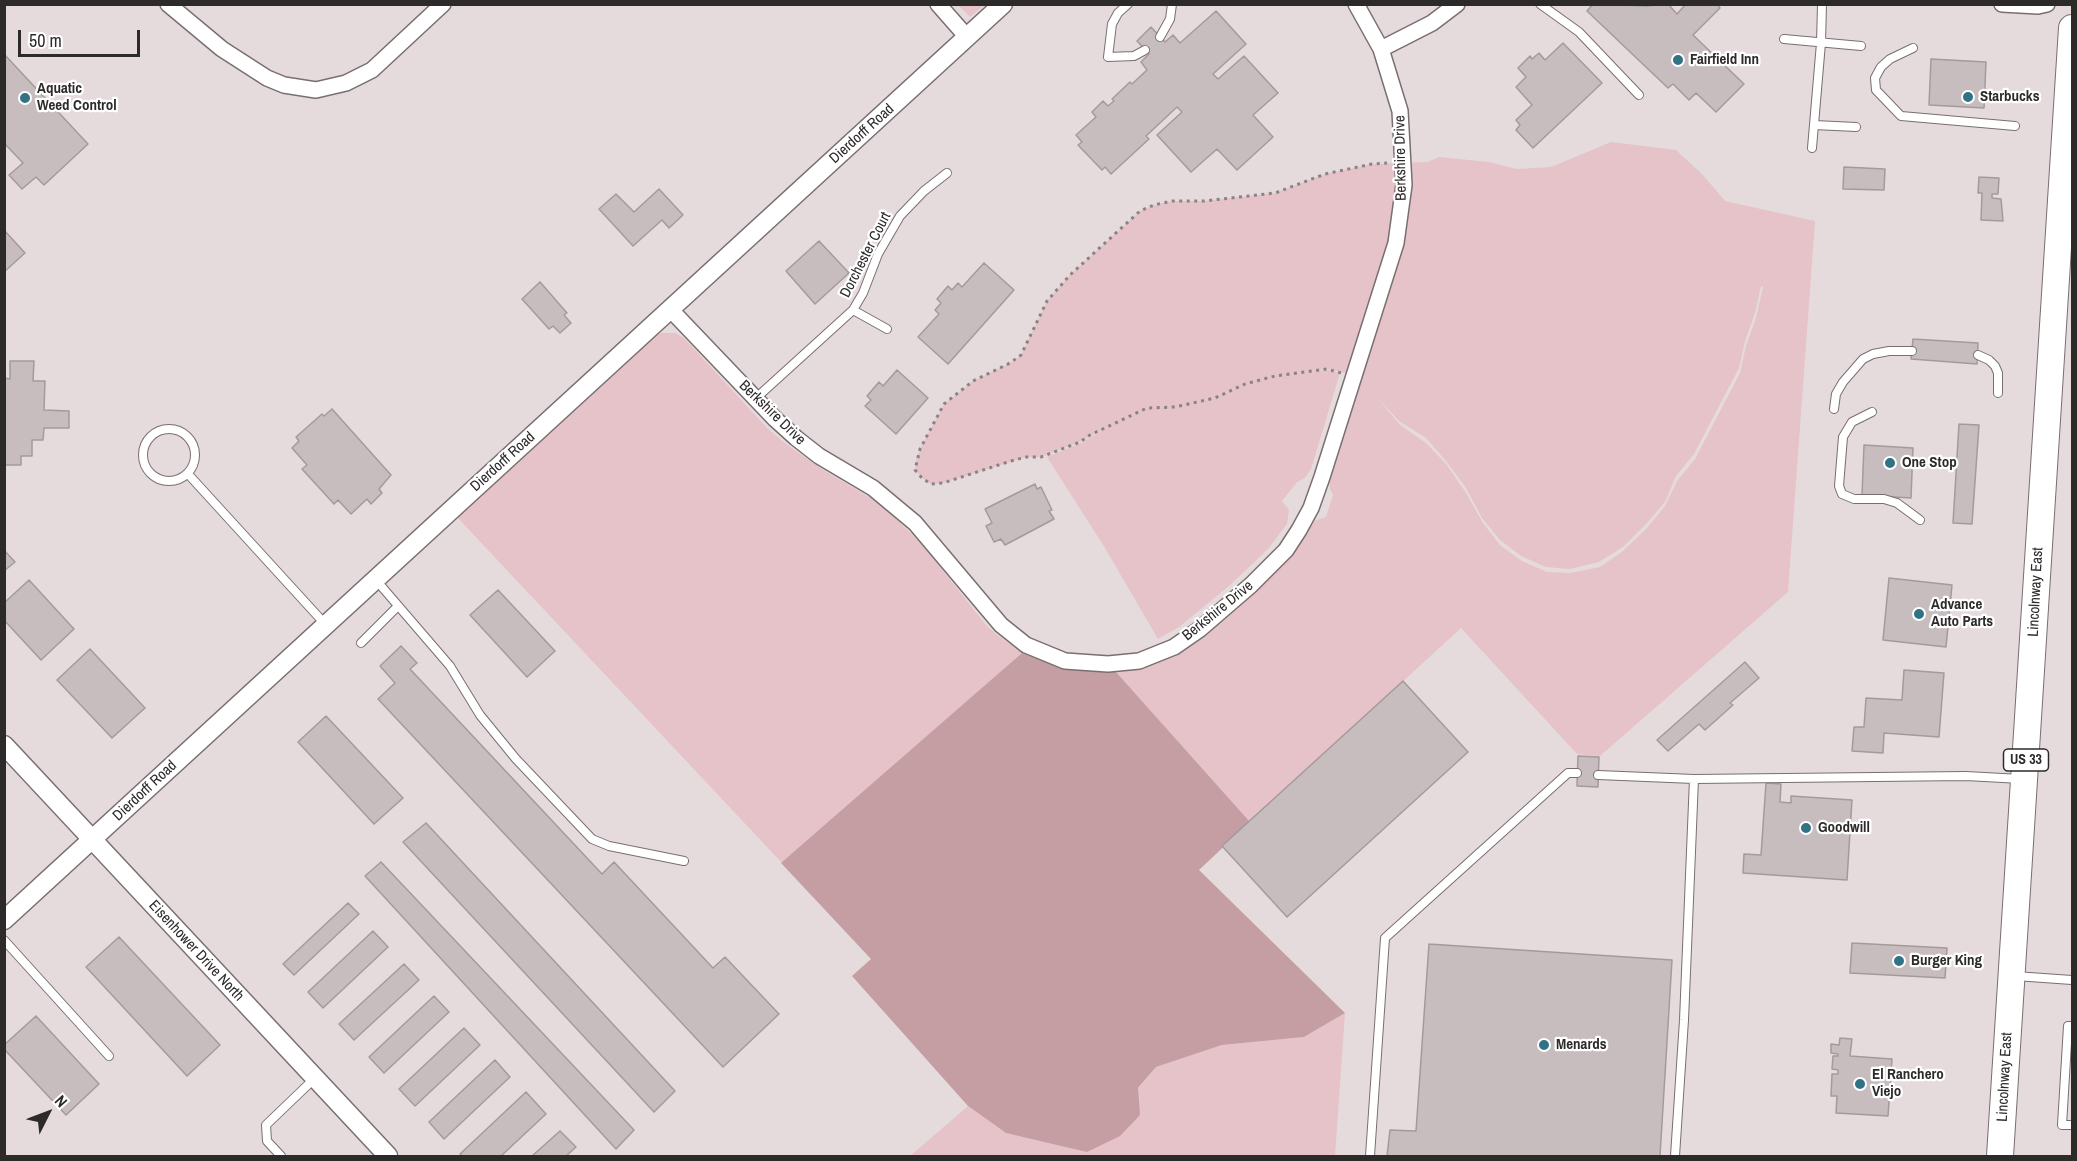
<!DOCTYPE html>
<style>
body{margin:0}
#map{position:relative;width:2077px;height:1161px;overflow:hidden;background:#e6dbdc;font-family:"Archivo Narrow",sans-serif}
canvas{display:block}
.frame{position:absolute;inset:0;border:6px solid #2d2a2a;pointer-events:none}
.north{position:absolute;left:18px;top:1083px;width:60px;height:60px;-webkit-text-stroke:4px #fff;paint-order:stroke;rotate:48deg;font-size:16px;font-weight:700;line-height:24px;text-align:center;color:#2d2a2a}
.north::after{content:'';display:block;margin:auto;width:21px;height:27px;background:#2d2a2a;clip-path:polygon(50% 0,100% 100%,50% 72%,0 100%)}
.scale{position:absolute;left:18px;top:30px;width:122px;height:27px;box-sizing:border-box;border:3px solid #2d2a2a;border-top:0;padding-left:8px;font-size:18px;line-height:21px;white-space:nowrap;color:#2d2a2a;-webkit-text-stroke:4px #fff;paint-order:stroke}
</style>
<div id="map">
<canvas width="2077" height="1161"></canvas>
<div class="frame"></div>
<div class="north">N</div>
<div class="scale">50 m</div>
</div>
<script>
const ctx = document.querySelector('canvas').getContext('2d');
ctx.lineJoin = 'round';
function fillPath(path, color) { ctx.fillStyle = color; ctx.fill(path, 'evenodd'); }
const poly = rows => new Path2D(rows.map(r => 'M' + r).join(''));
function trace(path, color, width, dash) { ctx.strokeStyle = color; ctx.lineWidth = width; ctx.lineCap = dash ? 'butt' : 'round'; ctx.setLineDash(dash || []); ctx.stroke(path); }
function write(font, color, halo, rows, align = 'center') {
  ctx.font = font + ' "Archivo Narrow",sans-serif'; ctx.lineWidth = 4.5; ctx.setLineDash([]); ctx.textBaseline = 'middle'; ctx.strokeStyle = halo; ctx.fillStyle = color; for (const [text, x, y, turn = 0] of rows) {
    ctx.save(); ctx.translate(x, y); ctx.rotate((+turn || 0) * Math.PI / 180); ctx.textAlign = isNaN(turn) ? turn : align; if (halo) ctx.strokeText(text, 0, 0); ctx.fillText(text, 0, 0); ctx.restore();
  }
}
fillPath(poly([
 [958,5,984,5,970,17],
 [1611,142,1676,150,1703,175,1725,201,1815,221,1788,592,1600,756,1577,754,1461,628,1250,822,1116,672,1157,663,1177,654,1201,637,1267,581,1299,545,1314,521,1326,517,1333,495,1330,489,1329,480,1360,382,1354,375,1327,369,1289,374,1327,370,1340,373,1311,469,1305,478,1297,482,1282,501,1289,510,1287,524,1268,549,1229,586,1179,627,1158,639,1105,548,1047,457,1081,443,1112,425,1080,442,1041,457,1026,457,943,483,931,484,922,478,915,470,916,461,920,449,944,404,973,381,1010,363,1021,355,1047,301,1070,275,1140,211,1154,205,1172,201,1204,201,1275,193,1325,174,1372,164,1428,162,1439,157,1489,162,1517,169,1551,167],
 [1761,286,1763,287,1756,318,1746,346,1740,373,1695,459,1677,481,1665,506,1647,528,1623,551,1600,567,1571,573,1547,572,1522,561,1500,545,1483,523,1466,493,1447,465,1426,443,1400,425,1376,396,1399,421,1426,438,1446,461,1466,488,1482,518,1500,540,1521,556,1546,567,1570,569,1599,562,1623,547,1647,523,1665,502,1676,476,1694,454,1739,368,1745,341,1755,313],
 [662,333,675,333,684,338,768,429,786,444,820,468,872,499,895,518,921,543,986,625,997,635,1022,653,783,864,456,516,656,335],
 [1345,1013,1335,1156,910,1156,968,1106,1006,1133,1087,1151,1156,1067,1222,1045,1304,1037]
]), '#e5c3c8');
fillPath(poly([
 [1022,653,1064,669,1116,672,1250,822,1199,870,1345,1013,1304,1037,1222,1045,1156,1067,1138,1088,1140,1115,1120,1136,1087,1152,1006,1133,968,1106,852,976,871,959,781,863]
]), '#c49ea3');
const building = poly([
 [1593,4,1647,6,1668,4,1677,14,1686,4,1717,4,1720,8,1693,35,1744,84,1716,112,1696,93,1689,100,1673,84,1668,88,1587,11,1593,4],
 [1216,11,1246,44,1213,74,1218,79,1244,56,1278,93,1253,115,1273,137,1237,170,1217,149,1191,172,1157,135,1182,112,1177,107,1146,136,1149,139,1111,174,1105,167,1102,170,1078,145,1082,142,1076,135,1096,117,1092,112,1103,101,1108,106,1114,101,1112,99,1130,82,1132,84,1147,70,1141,62,1149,54,1137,41,1151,27,1165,42,1173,35,1180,43,1216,11],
 [1563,43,1602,83,1533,148,1516,130,1520,125,1516,120,1532,105,1516,87,1526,77,1518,68,1530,56,1532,59,1539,53,1545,60,1563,43],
 [4,54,88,144,44,185,36,177,22,189,9,175,23,163,4,143,4,54],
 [1931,59,1986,62,1984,108,1929,105,1931,59],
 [1844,167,1885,169,1884,190,1843,189,1844,167],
 [1979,177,1999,178,1998,194,1992,194,1992,198,2001,199,2003,221,1981,220,1982,193,1978,193,1979,177],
 [659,189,683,215,669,228,662,220,633,246,599,209,616,194,634,212,659,189],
 [4,230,25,253,4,272,4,230],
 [819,241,849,273,815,304,786,271,819,241],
 [984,263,1014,290,948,364,918,337,939,314,935,310,941,303,937,299,948,286,952,290,958,283,962,287,984,263],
 [540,282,567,313,564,315,571,323,560,333,553,326,549,329,522,299,540,282],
 [1913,339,1978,343,1977,364,1911,359,1913,339],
 [10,361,34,361,33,381,45,381,44,410,69,411,69,428,44,428,43,440,32,440,32,456,21,456,21,465,4,465,4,378,10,379,10,361],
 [897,370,928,398,896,434,865,406,871,400,867,396,879,382,883,386,897,370],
 [332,409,391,475,379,489,382,493,371,504,367,499,351,514,338,500,334,504,302,469,307,465,292,448,299,441,296,437,322,414,324,416,332,409],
 [1959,424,1979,425,1972,524,1953,523,1959,424],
 [1864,445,1913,448,1911,498,1862,495,1864,445],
 [1035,484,1037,489,1041,487,1052,510,1049,511,1054,519,1005,545,1001,539,994,542,986,526,992,523,985,509,1035,484],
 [4,550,15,562,4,571,4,550],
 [1889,578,1952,585,1946,647,1883,640,1889,578],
 [29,580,74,629,41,660,4,620,4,603,29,580],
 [498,590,555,651,527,677,470,615,498,590],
 [401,646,417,663,410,669,602,874,614,862,713,968,725,957,779,1014,723,1067,378,699,395,683,380,666,401,646],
 [90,649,145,708,112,738,57,680,90,649],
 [1745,662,1759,678,1730,703,1733,705,1705,730,1699,724,1668,751,1657,740,1745,662],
 [1904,670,1944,673,1939,737,1884,733,1883,753,1852,751,1854,727,1864,727,1866,698,1902,700,1904,670],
 [1403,681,1468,752,1287,917,1222,846,1403,681],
 [326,716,403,798,374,824,298,742,326,716],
 [1578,756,1599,757,1598,787,1577,786,1578,756],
 [1766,783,1781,784,1780,802,1791,803,1791,796,1852,800,1847,880,1743,873,1744,854,1761,855,1766,783],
 [426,823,675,1091,654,1112,403,842,426,823],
 [381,862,634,1130,616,1149,365,876,381,862],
 [348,903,359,914,294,975,283,964,348,903],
 [373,931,388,947,323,1008,308,992,373,931],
 [119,937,220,1045,187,1076,86,967,119,937],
 [1852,943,1947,948,1945,978,1850,973,1852,943],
 [1429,944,1672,960,1660,1156,1387,1156,1390,1130,1416,1131,1429,944],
 [404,964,419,980,354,1040,339,1024,404,964],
 [434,996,449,1012,384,1073,369,1057,434,996],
 [36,1016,99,1084,66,1115,4,1049,4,1045,36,1016],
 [464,1028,480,1045,415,1106,399,1089,464,1028],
 [1840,1038,1852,1039,1850,1056,1892,1059,1888,1116,1836,1113,1837,1096,1831,1096,1832,1074,1838,1074,1838,1070,1832,1069,1833,1056,1838,1056,1838,1054,1831,1053,1831,1044,1839,1045,1840,1038],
 [495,1060,510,1077,444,1139,429,1122,495,1060],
 [526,1092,546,1114,501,1156,463,1156,460,1154,526,1092],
 [560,1131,576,1147,566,1156,532,1156,560,1131]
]);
fillPath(building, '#c7bdbe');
trace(building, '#a49a9b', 1.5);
const service = poly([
 [1128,4,1118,13,1112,24,1108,57,1134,56,1145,50],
 [1540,4,1579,32,1639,95],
 [1160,37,1170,19,1172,4],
 [1784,39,1861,46],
 [1913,48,1890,59,1881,67,1875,78,1876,90,1901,116,2015,126],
 [1814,125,1856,127],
 [1812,148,1821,43,1822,4],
 [853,310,887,329],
 [1978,355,1989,360,1995,366,1998,373,1998,393],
 [755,399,853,310,863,293,878,254,900,216,924,191,947,173],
 [1834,409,1836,394,1843,382,1863,359,1873,354,1889,351,1912,351],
 [1872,412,1852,422,1843,437,1839,486,1842,494,1854,499,1884,499,1897,503,1920,520],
 '143 455a26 26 0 1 1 52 0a26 26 0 1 1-52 0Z',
 [188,474,325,624],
 [376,580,450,666,480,715,516,759,592,839,609,846,684,861],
 [361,643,398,606],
 [1598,775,1694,779],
 [4,940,109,1056],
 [2015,976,2072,980],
 [2072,1026,2068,1026,2062,1125,2072,1125],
 [281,1156,267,1141,266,1125,315,1078],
 [1370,1156,1385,938,1568,773,1577,773],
 [1675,1156,1684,1020,1694,779,1966,776,2021,779]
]);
const minor = poly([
 [168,4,222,49,267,78,284,85,316,90,346,83,372,70,443,4],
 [938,4,967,37],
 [2002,4,2038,6,2047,4],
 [1381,49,1432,23,1457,4],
 [670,309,775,419,796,438,819,456,873,488,915,523,1001,625,1026,645,1065,661,1108,664,1139,661,1174,647,1200,629,1251,585,1286,550,1299,530,1311,508,1322,477,1396,243,1404,185,1400,111,1381,49,1356,4]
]);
const tertiary = poly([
 [4,745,388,1156],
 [4,920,1003,4]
]);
const trunk = poly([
 [2000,1156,2072,28]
]);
trace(service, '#796f70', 10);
trace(minor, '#796f70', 18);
trace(tertiary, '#796f70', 21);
trace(trunk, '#796f70', 28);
trace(poly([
 [1341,373,1327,369,1275,376,1245,384,1215,398,1175,407,1147,408,1090,435,1080,442,1041,457,1026,457,1011,461,943,483,931,484,922,478,915,470,920,449,944,404,973,381,1010,363,1021,355,1047,301,1070,275,1140,211,1154,205,1172,201,1204,201,1275,193,1325,174,1372,164,1387,163]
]), '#8a8384', 3, [3, 4.5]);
trace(service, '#fff', 8);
trace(minor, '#fff', 15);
trace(tertiary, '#fff', 18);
trace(trunk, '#fff', 26);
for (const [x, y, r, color] of [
 [1678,60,6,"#317285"],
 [1968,97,6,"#317285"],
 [25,98,6,"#317285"],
 [1890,463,6,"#317285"],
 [1919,614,6,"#317285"],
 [1806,828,6,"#317285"],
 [1899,961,6,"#317285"],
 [1544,1045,6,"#317285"],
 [1860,1084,6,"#317285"]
]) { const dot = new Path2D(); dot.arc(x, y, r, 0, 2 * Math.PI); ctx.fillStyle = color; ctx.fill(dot); trace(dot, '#fff', 2); }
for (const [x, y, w] of [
 [2026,760,45]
]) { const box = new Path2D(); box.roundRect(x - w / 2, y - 11, w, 22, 4.5); ctx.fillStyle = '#fff'; ctx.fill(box); trace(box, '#2d2a2a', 1.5); }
write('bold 14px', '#2d2a2a', null, [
 ["US 33",2026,760]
]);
write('bold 15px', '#2d2a2a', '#fff', [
 ["Fairfield Inn",1690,60],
 ["Aquatic",37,89],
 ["Weed Control",37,106],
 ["Starbucks",1980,97],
 ["One Stop",1902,463],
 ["Advance",1931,605],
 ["Auto Parts",1931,622],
 ["Goodwill",1818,828],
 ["Burger King",1911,961],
 ["Menards",1556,1045],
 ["El Ranchero",1872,1075],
 ["Viejo",1872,1092]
], 'left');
write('15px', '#2d2a2a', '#fff', [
 ["Dierdorff Road",862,134,-42],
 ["Berkshire Drive",1401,158,-91],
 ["Dorchester Court",866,255,-63],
 ["Berkshire Drive",772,413,44],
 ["Dierdorff Road",503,462,-42],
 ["Lincolnway East",2036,592,-87],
 ["Berkshire Drive",1218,611,-39],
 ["Dierdorff Road",145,791,-43],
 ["Eisenhower Drive North",196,951,47],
 ["Lincolnway East",2005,1077,-87]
]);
</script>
